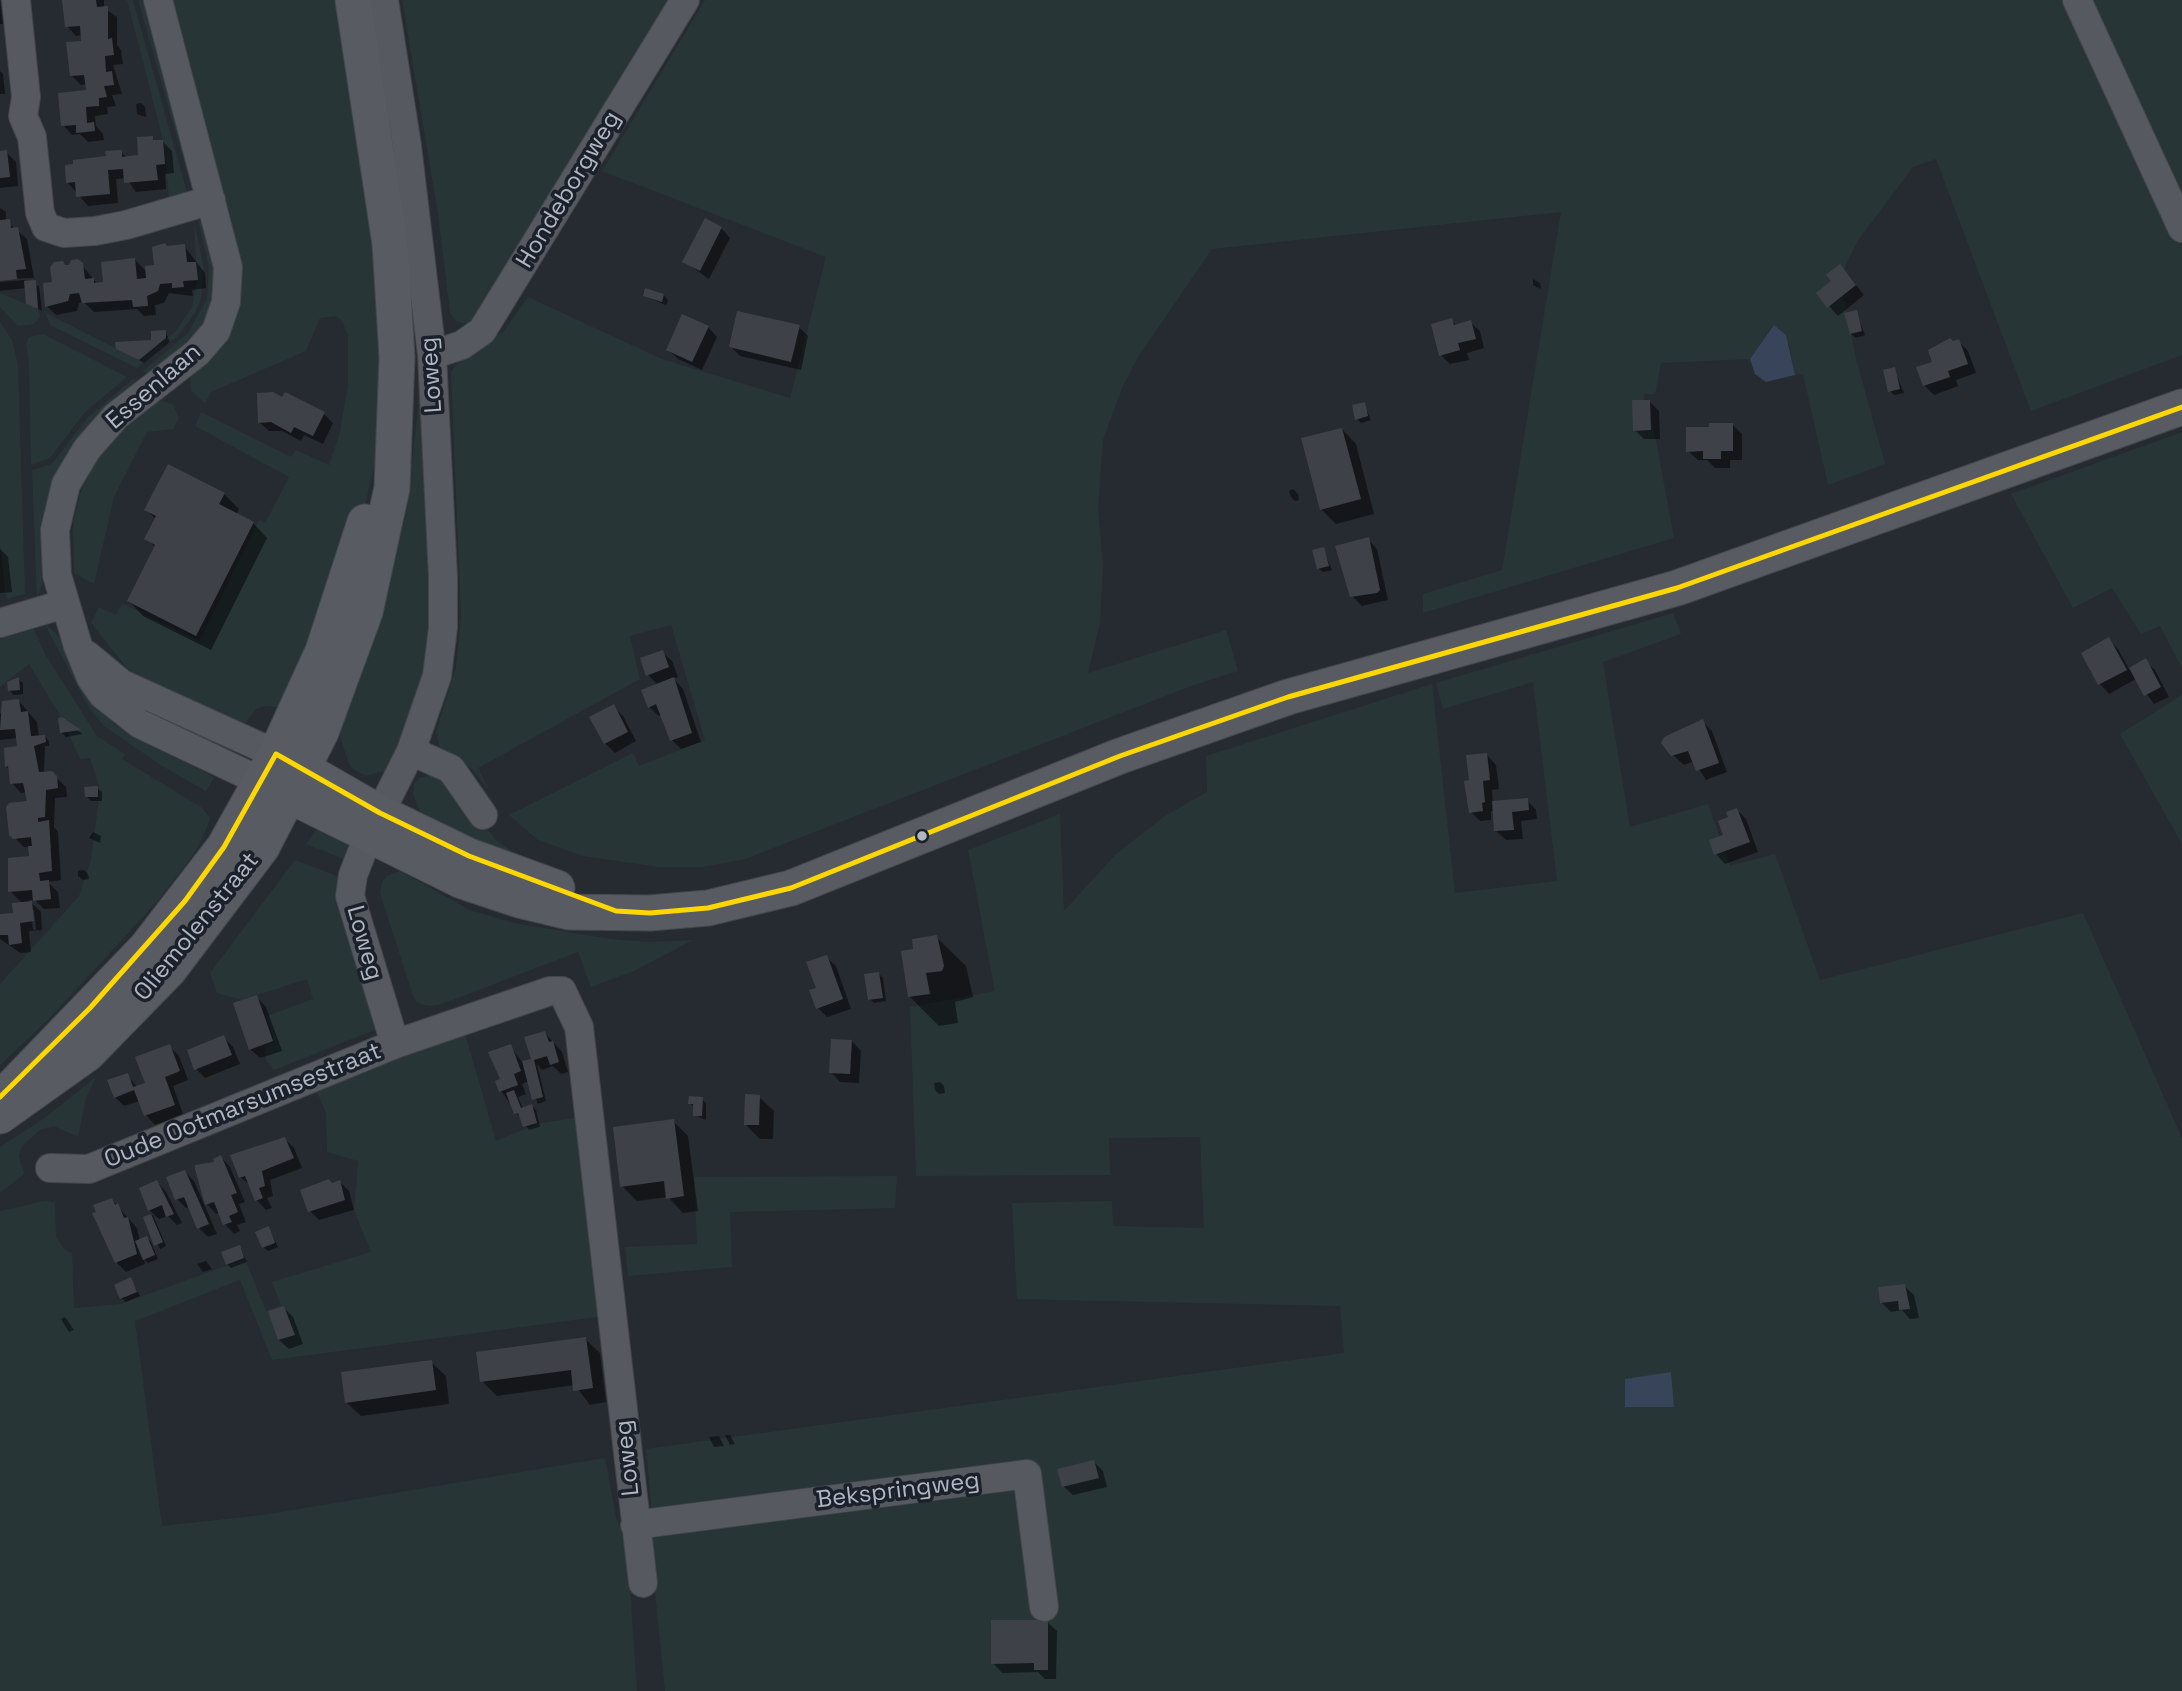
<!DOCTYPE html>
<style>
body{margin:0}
canvas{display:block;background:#262a31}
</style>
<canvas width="2182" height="1691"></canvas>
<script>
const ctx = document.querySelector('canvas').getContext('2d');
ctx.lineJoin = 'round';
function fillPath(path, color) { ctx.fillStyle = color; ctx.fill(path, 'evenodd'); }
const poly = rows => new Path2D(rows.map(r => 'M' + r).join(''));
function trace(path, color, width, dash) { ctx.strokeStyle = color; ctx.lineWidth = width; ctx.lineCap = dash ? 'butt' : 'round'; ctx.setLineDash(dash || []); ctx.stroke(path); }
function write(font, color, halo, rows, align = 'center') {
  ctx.font = font + ' "Space Grotesk",sans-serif'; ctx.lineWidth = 7; ctx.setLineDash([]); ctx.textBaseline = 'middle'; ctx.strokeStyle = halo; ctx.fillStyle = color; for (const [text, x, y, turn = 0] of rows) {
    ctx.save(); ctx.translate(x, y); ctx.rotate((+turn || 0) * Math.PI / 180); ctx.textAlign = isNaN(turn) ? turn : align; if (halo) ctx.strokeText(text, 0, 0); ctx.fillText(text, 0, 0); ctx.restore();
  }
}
fillPath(poly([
 [127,0,133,0,187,192,169,197,163,140],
 [138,0,147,0,194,185,192,190],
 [173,0,342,0,381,257,378,448,364,510,289,713,278,707,265,706,256,709,241,729,218,713,161,685,153,686,127,668,91,623,99,607,116,615,122,603,199,641,259,520,265,523,289,477,195,426,201,412,291,457,296,450,329,465,339,436,348,386,348,335,342,321,336,316,320,318,306,351,211,392,205,403,191,391,190,376,239,304,242,279,236,242],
 [402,0,680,0,471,325,456,321,450,313,438,214],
 [705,0,2069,0,2182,244,2182,355,2031,411,1936,159,1913,167,1859,239,1845,266,1841,286,1857,362,1885,464,1828,485,1803,374,1795,375,1789,344,1774,325,1750,359,1661,363,1655,394,1644,394,1643,423,1653,424,1674,538,1423,613,1423,594,1502,570,1561,212,1212,249,1138,357,1122,388,1103,440,1098,510,1103,566,1100,623,1088,673,1226,630,1238,671,1191,686,745,859,702,867,659,867,583,856,538,840,509,815,633,753,639,766,705,740,671,625,630,636,640,679,478,768,490,792,472,769,440,748,436,732,456,667,461,616,451,372,458,363,504,331,528,297,662,359,790,398,826,257,602,171],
 [2087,0,2182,0,2182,206],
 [198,220,205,227,216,265,216,292,204,324,194,338,150,375,143,371,188,333,207,299,209,268],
 [194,222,204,269,201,299,195,313,178,336,137,368,50,325,46,313,139,360,175,332,192,307,197,279],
 [0,293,38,309,40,316,34,324,18,326,0,307],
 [421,313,432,663,395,760,384,771,366,776,350,767,339,734,375,634,405,519,418,410],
 [0,322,12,340,18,365,25,594,6,599,0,545],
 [43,334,127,377,85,412,50,458,31,465,29,363,26,344,29,337],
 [133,379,140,383,45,516,41,539,43,582,37,598,32,470,52,464,87,418],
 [162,401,173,404,179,418,173,429,147,432,114,497,94,584,74,573,73,523,81,491,96,459,112,438,155,403],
 [2182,432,2182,668,2160,626,2141,634,2112,588,2073,608,2011,494],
 [1673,613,1681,634,1603,662,1630,827,1708,804,1730,866,1775,854,1820,980,2083,913,2182,1138,2182,1691,665,1691,649,1532,652,1512,646,1449,1344,1353,1340,1306,1017,1299,1012,1203,1112,1201,1113,1226,1204,1228,1200,1137,1109,1138,1110,1175,916,1176,910,1007,995,991,968,850,1060,814,1064,911,1116,854,1165,816,1207,792,1206,756,1432,684,1455,893,1557,881,1533,682,1443,709,1436,683],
 [44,623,57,634,98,706,115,725,210,775,214,778,206,791,162,766,104,726,90,709],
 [34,629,45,654,97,736,125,754,122,759,201,807,210,818,203,838,193,855,155,904,47,1021,0,1065,0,984,79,896,91,859,99,798,99,785,90,758,80,759,61,717,29,664,0,687,0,639],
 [2182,695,2182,844,2120,734],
 [432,775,454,787,496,840,527,862,448,828,420,811,413,794,414,784,419,778],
 [319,826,348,839,351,852,346,860,306,844],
 [295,860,342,878,377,1029,274,1070,266,1061,265,1046,274,1042,267,1016,313,999,307,979,242,1000,217,993,210,973],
 [400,871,470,910,514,923,611,939,649,942,693,940,634,971,591,987,578,952,439,1005,428,1006,417,1003,412,993,380,893,382,882,387,876],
 [450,1034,466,1037,496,1141,537,1124,580,1117,605,1316,272,1360,240,1280,135,1321,162,1526,263,1515,605,1458,616,1517,627,1546,637,1691,0,1691,0,1211,44,1201,55,1202,56,1237,65,1250,72,1253,74,1308,121,1304,245,1259,266,1311,281,1305,272,1282,371,1252,354,1210,358,1161,327,1152,326,1113,315,1087],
 [96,1077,86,1098,78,1137,54,1126,40,1130,22,1146,19,1157,24,1174,0,1193,0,1147,46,1117],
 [897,1176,895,1208,730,1212,732,1267,628,1276,625,1247,697,1244,694,1177]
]), '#273537');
fillPath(poly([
 [1774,325,1786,335,1795,375,1766,382,1755,374,1750,359],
 [1671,1372,1674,1407,1625,1407,1625,1379]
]), '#374459');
fillPath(poly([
 [0,0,3,24,0,24],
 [64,0,104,0,104,8,117,17,117,45,121,50,123,64,113,65,122,94,112,95,116,106,107,107,108,114,95,116,96,126,103,134,104,140,88,142,80,134,72,135,63,125,88,91,87,84,81,85,71,75,83,43,82,35,76,36,67,26],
 [0,71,3,74,5,94,0,94],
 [141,103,145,107,146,117,137,114,136,104],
 [152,138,156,142,162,141,172,151,174,173,165,174,166,189,136,192,126,178,116,179,118,203,88,206,68,183,121,152,127,158,140,157],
 [6,152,16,162,18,186,0,188,0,153],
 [0,208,6,212,6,221,27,239,34,278,0,279],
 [721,228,730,238,709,279,685,262],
 [184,246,205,273,206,288,192,290,193,296,169,293,164,303,155,305,156,315,144,316,137,309,94,312,84,302,79,303,77,311,56,315,47,306,54,284,66,267,82,265,98,285,105,284,135,260,147,272,155,267,167,248],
 [1849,276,1864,295,1838,316,1829,306,1833,281],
 [1533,279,1540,283,1541,289,1533,285],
 [24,280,39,286,42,311,28,303,26,288,0,291,0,282],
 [664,295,668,300,666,305,645,296],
 [1856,312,1865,335,1856,338,1851,334],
 [1451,320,1457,326,1470,322,1480,331,1484,348,1467,353,1469,360,1450,364,1441,355],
 [708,327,717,337,702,370,678,359,668,350],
 [799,327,808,336,801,370,740,356,731,347],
 [165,331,170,342,144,363,118,348,153,342],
 [1958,341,1968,351,1976,373,1956,380,1958,386,1934,395,1924,385,1935,363],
 [1894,369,1904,393,1894,395,1890,391],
 [1650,402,1659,411,1660,439,1644,439,1635,430],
 [1364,404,1371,420,1361,423,1357,419],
 [324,414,333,423,323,444,304,435,301,441,282,431,269,431,259,422],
 [1732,424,1742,434,1742,460,1730,460,1730,468,1715,468,1707,460,1698,460,1688,451,1711,429],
 [1342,429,1356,444,1374,514,1336,524,1321,509],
 [1293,489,1298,494,1299,500,1295,501,1291,497,1289,491],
 [224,494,239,509,236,515,253,523,267,538,211,650,143,616,129,601,156,548,146,538,156,519,146,510],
 [1368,539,1377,549,1388,600,1362,606,1352,596],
 [0,549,8,557,12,592,0,593],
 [1323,549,1332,570,1323,572,1318,568],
 [2109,640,2118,649,2129,669,2145,661,2155,670,2169,697,2154,704,2136,679,2109,694,2100,684,2083,654],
 [662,652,672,661,678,677,673,678,683,689,701,742,681,749,672,740,662,715,659,716,649,707,658,685,648,675],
 [18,679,23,683,23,694,14,695,9,690],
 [19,701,37,722,39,737,45,737,49,741,49,746,45,746,44,771,51,773,66,787,67,797,55,798,54,827,58,832,61,880,48,882,58,892,60,908,44,909,35,900,29,900,41,912,42,930,29,931,31,952,20,953,0,939,0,916,15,915,22,903,10,891,31,858,30,847,24,847,11,834,29,802,27,792,21,793,12,783,7,766,18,748,18,738,0,740,0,714],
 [31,910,34,910,36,930,33,930],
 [613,706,623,716,636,741,615,753,605,743],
 [60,721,80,732,82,734,66,737,62,733],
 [1702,721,1712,731,1727,772,1706,780,1694,761,1684,765,1673,755],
 [1487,755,1496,765,1499,789,1492,790,1493,803,1527,800,1536,810,1537,819,1521,821,1523,839,1506,840,1496,831,1495,811,1491,811,1491,820,1480,821,1471,812],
 [97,788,102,792,102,801,91,801,87,797],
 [1737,810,1746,819,1758,852,1725,864,1716,854],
 [93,832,101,836,100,843,89,838],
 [84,870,88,874,89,879,83,880,78,876,78,871],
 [936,937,966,966,973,997,955,1002,958,1023,939,1026,909,996,915,951],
 [826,957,836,966,851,1009,827,1017,818,1008,818,989],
 [879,974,883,978,886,1001,874,1003,870,999],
 [257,997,266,1007,282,1051,260,1058,250,1049],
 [545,1033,562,1052,568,1072,561,1074,553,1066,542,1070,537,1064,546,1101,538,1104,529,1081,522,1084,526,1094,518,1097,523,1109,532,1106,536,1110,540,1127,529,1130,501,1091,510,1046,522,1062,533,1062,526,1039],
 [223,1037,233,1047,240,1064,205,1078,196,1069],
 [852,1041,861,1051,859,1083,840,1082,831,1072],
 [169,1046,179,1056,188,1080,173,1086,183,1114,155,1125,146,1115,140,1101,124,1106,115,1097,127,1075,138,1088,147,1084],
 [940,1082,944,1086,945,1093,939,1094,935,1090,934,1083],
 [759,1097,774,1111,773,1139,760,1139,745,1124],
 [702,1099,706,1103,706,1120,695,1115,695,1108,690,1103],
 [673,1121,688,1136,698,1211,683,1213,668,1197,637,1201,622,1186],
 [285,1139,294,1148,302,1168,270,1180,273,1196,267,1198,272,1208,266,1210,257,1200,251,1186,240,1177],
 [221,1157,230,1167,245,1202,239,1204,246,1222,237,1225,240,1231,234,1234,225,1224,220,1212,216,1214,207,1204],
 [185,1172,194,1181,217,1234,208,1237,199,1228,190,1207,186,1208,177,1199],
 [157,1182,166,1192,182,1223,177,1225,168,1216,159,1219,149,1210],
 [340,1182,349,1191,354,1210,319,1220,310,1211,332,1184],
 [112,1200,137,1228,140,1241,147,1238,151,1242,158,1259,148,1263,144,1259,145,1264,126,1272,116,1262],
 [153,1215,166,1246,160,1249,145,1218],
 [268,1228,278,1247,268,1251,263,1247],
 [239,1247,247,1262,231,1268,227,1264],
 [206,1261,212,1269,203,1272,197,1264],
 [130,1279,140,1296,126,1302,121,1298],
 [1904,1286,1914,1295,1919,1318,1910,1319,1902,1310,1891,1312,1881,1302],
 [284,1308,293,1317,303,1344,289,1349,279,1340],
 [65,1317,74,1330,69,1332,61,1319],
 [585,1339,600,1353,606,1402,590,1405,575,1385,497,1396,482,1381],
 [431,1362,446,1376,449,1404,361,1416,346,1402],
 [725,1435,730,1435,735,1444,730,1445],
 [719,1436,724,1446,714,1447,709,1437],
 [1094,1462,1103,1471,1107,1487,1073,1495,1063,1486],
 [1047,1622,1057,1631,1056,1679,1045,1679,1038,1672,1002,1673,993,1663]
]), '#0007');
fillPath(poly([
 [62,0,96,0,97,7,108,6,108,39,112,38,114,55,105,56,106,72,112,71,114,85,104,86,107,97,99,98,99,106,86,107,87,123,94,122,95,131,76,133,76,125,61,126,58,93,86,90,84,75,70,76,66,42,81,41,80,26,65,27],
 [153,136,153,140,163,140,165,164,156,165,158,180,124,183,123,169,108,170,110,194,76,197,75,182,66,183,65,165,73,164,73,160,106,156,105,151,122,150,122,157,138,155,137,137],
 [7,150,10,177,0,178,0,151],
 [705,218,722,227,700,271,682,262],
 [10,219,11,228,18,227,26,269,16,270,17,279,0,281,0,220],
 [165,243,167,246,185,244,187,262,196,262,198,280,183,281,184,287,172,288,172,283,160,284,158,291,147,296,148,306,133,307,132,300,82,303,79,293,70,294,68,301,45,307,43,283,52,282,50,267,54,262,63,261,65,265,69,265,71,260,78,259,83,263,85,279,94,278,94,283,103,282,101,262,135,258,137,279,146,278,145,266,154,265,152,247],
 [1840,264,1856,285,1827,308,1816,293,1831,281,1826,275],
 [36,280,38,309,26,304,24,281],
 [645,288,664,294,662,302,643,296],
 [1857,310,1862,331,1850,334,1844,313],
 [737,311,800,325,791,362,729,347],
 [682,314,709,326,692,362,666,350],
 [1452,318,1454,325,1471,320,1476,339,1458,343,1460,350,1439,356,1431,324],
 [166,330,166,338,139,360,116,349,115,342,151,340,151,331],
 [1950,338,1953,341,1959,339,1968,364,1948,371,1950,377,1923,386,1916,367,1932,362,1928,350],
 [1895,367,1900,389,1888,392,1883,370],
 [273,392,282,397,285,392,325,412,313,436,294,427,291,433,271,422,258,423,257,393],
 [1632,400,1650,400,1651,430,1633,431],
 [1365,402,1368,416,1355,420,1352,405],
 [1709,423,1733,423,1733,451,1721,451,1721,459,1703,459,1703,451,1686,452,1686,427,1709,427],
 [1342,428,1361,499,1320,510,1301,438],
 [168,464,225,493,219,504,254,522,196,636,127,601,155,545,144,539,156,516,144,510],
 [1369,537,1380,590,1377,593,1350,597,1335,546],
 [1324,547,1329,566,1317,569,1312,550],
 [2109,637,2127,670,2098,685,2081,653],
 [663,650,669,667,646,676,640,658],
 [2146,658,2161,687,2144,696,2129,668],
 [19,677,20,690,8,691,7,682],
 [674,677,692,733,670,741,656,704,648,708,641,690],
 [19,699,21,712,28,711,31,736,45,735,46,742,34,746,39,772,52,771,57,776,58,788,46,790,45,817,38,818,38,822,49,820,52,871,39,873,40,881,49,880,51,899,33,901,32,890,8,892,8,858,29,856,28,846,32,846,31,837,13,839,9,835,6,807,9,803,27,801,23,783,10,784,8,766,5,767,4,748,17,746,15,729,0,730,2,701],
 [614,704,628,732,604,744,589,717],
 [62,717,81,730,60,733,58,718],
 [1703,719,1719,763,1696,771,1688,751,1671,756,1661,743,1664,737],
 [1487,753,1490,780,1483,781,1485,802,1482,803,1483,811,1469,813,1464,781,1469,780,1466,755],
 [98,786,98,797,85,797,84,787],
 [1528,798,1529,810,1512,812,1514,830,1494,831,1492,801],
 [1737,808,1750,842,1714,855,1709,840,1723,835,1718,821,1728,817,1726,812],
 [32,901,34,921,20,923,22,943,9,945,8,935,0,935,0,914,13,913,12,903],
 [937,935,944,966,942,971,926,973,930,994,908,997,901,951,913,949,912,939],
 [827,955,843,999,816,1009,809,990,816,988,806,962],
 [879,972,883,998,868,1000,864,974],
 [257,995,273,1041,249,1050,233,1003],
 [545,1031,549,1042,553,1041,559,1062,550,1065,547,1056,534,1060,543,1097,532,1100,522,1061,531,1059,524,1037],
 [224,1035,232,1055,194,1070,187,1050],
 [831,1039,852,1040,850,1074,829,1073],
 [170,1044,180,1071,165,1077,175,1105,144,1116,134,1090,114,1098,107,1080,128,1073,133,1087,145,1083,135,1057],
 [511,1044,521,1071,514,1074,518,1085,499,1092,495,1081,500,1079,488,1052],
 [514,1090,521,1108,532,1104,537,1123,523,1127,518,1113,514,1114,506,1093],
 [745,1094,760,1095,759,1125,744,1125],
 [689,1096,703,1097,702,1116,693,1116,693,1104,688,1104],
 [674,1119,684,1196,666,1199,664,1181,620,1187,613,1127],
 [285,1137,294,1158,262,1171,265,1186,259,1188,263,1198,255,1201,245,1176,239,1178,230,1155],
 [221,1155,237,1193,231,1195,238,1212,229,1216,232,1222,223,1225,214,1202,205,1205,195,1169,195,1165,214,1162,213,1159],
 [185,1170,209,1224,197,1229,184,1197,175,1200,166,1177],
 [329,1179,332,1183,340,1180,345,1200,308,1212,300,1190],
 [157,1180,174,1214,166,1217,162,1205,148,1211,139,1188],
 [112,1198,115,1205,118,1203,124,1218,128,1217,137,1254,115,1263,92,1213,96,1212,93,1205],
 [151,1214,163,1242,154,1246,143,1217],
 [269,1226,275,1243,262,1248,255,1232],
 [147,1236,155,1255,143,1260,135,1241],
 [240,1245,244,1258,226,1265,221,1252],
 [131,1277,137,1292,120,1299,114,1285],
 [1905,1284,1910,1309,1899,1310,1898,1301,1880,1303,1878,1287],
 [284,1306,295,1335,278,1340,268,1311],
 [586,1337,593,1388,573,1391,571,1370,480,1382,476,1352],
 [432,1360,436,1390,345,1403,341,1372],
 [1094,1460,1099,1478,1062,1487,1057,1469],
 [991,1620,1048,1620,1048,1670,1034,1670,1034,1663,991,1664]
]), '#3e4248');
const minor = poly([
 [16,0,26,97,23,116,32,137,40,213,46,227,64,233,95,231,126,225,211,200],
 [158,0,228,267,226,302,216,331,197,353,116,416,87,449,66,484,55,530,57,575,78,646,91,678,103,695,140,724,260,781],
 [384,0,407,146,432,355,443,577,443,628,437,676,411,751,368,837,353,875,350,896,395,1044],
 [2077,0,2182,228],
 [432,355,462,345,482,331,685,0],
 [0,623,64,604],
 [87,655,122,684,276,754],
 [411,751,451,769,483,815],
 [50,1168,89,1169,395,1044,550,991,562,991,579,1027,643,1583],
 [635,1525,1027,1474,1044,1607]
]);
const major = poly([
 [286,759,380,813,469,856,557,888],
 [260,781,462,881,519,900,569,912,650,913,708,908,791,888,1120,756,1288,697,1677,588,2182,407],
 [12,1087,146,948,224,847,276,754,323,651,365,522],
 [0,1116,87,1054,169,970,262,847,321,732,365,612,392,488,397,357,390,244,353,0]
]);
trace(minor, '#42454a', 30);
trace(major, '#43474e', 37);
trace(minor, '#56595f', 28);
trace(major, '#585b61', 35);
trace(poly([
 [0,1097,90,1008,185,901,224,847,276,754,380,813,469,856,616,911,650,913,708,908,791,888,1120,756,1288,697,1677,588,2182,407]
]), '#fcd703', 5);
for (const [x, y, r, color] of [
 [922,836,6,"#b0b6c2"]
]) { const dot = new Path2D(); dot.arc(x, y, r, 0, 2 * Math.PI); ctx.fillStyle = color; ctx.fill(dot); trace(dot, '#1b212a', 2.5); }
write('24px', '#b0b6c2', '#1b212a', [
 ["Hondeborgweg",569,190,-59],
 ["Loweg",432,375,-94],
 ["Essenlaan",154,387,-41],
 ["Oliemolenstraat",197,927,-51],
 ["Loweg",364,943,74],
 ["Oude Ootmarsumsestraat",243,1106,-22],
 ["Loweg",628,1458,-96],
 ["Bekspringweg",898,1491,-7]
]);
</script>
